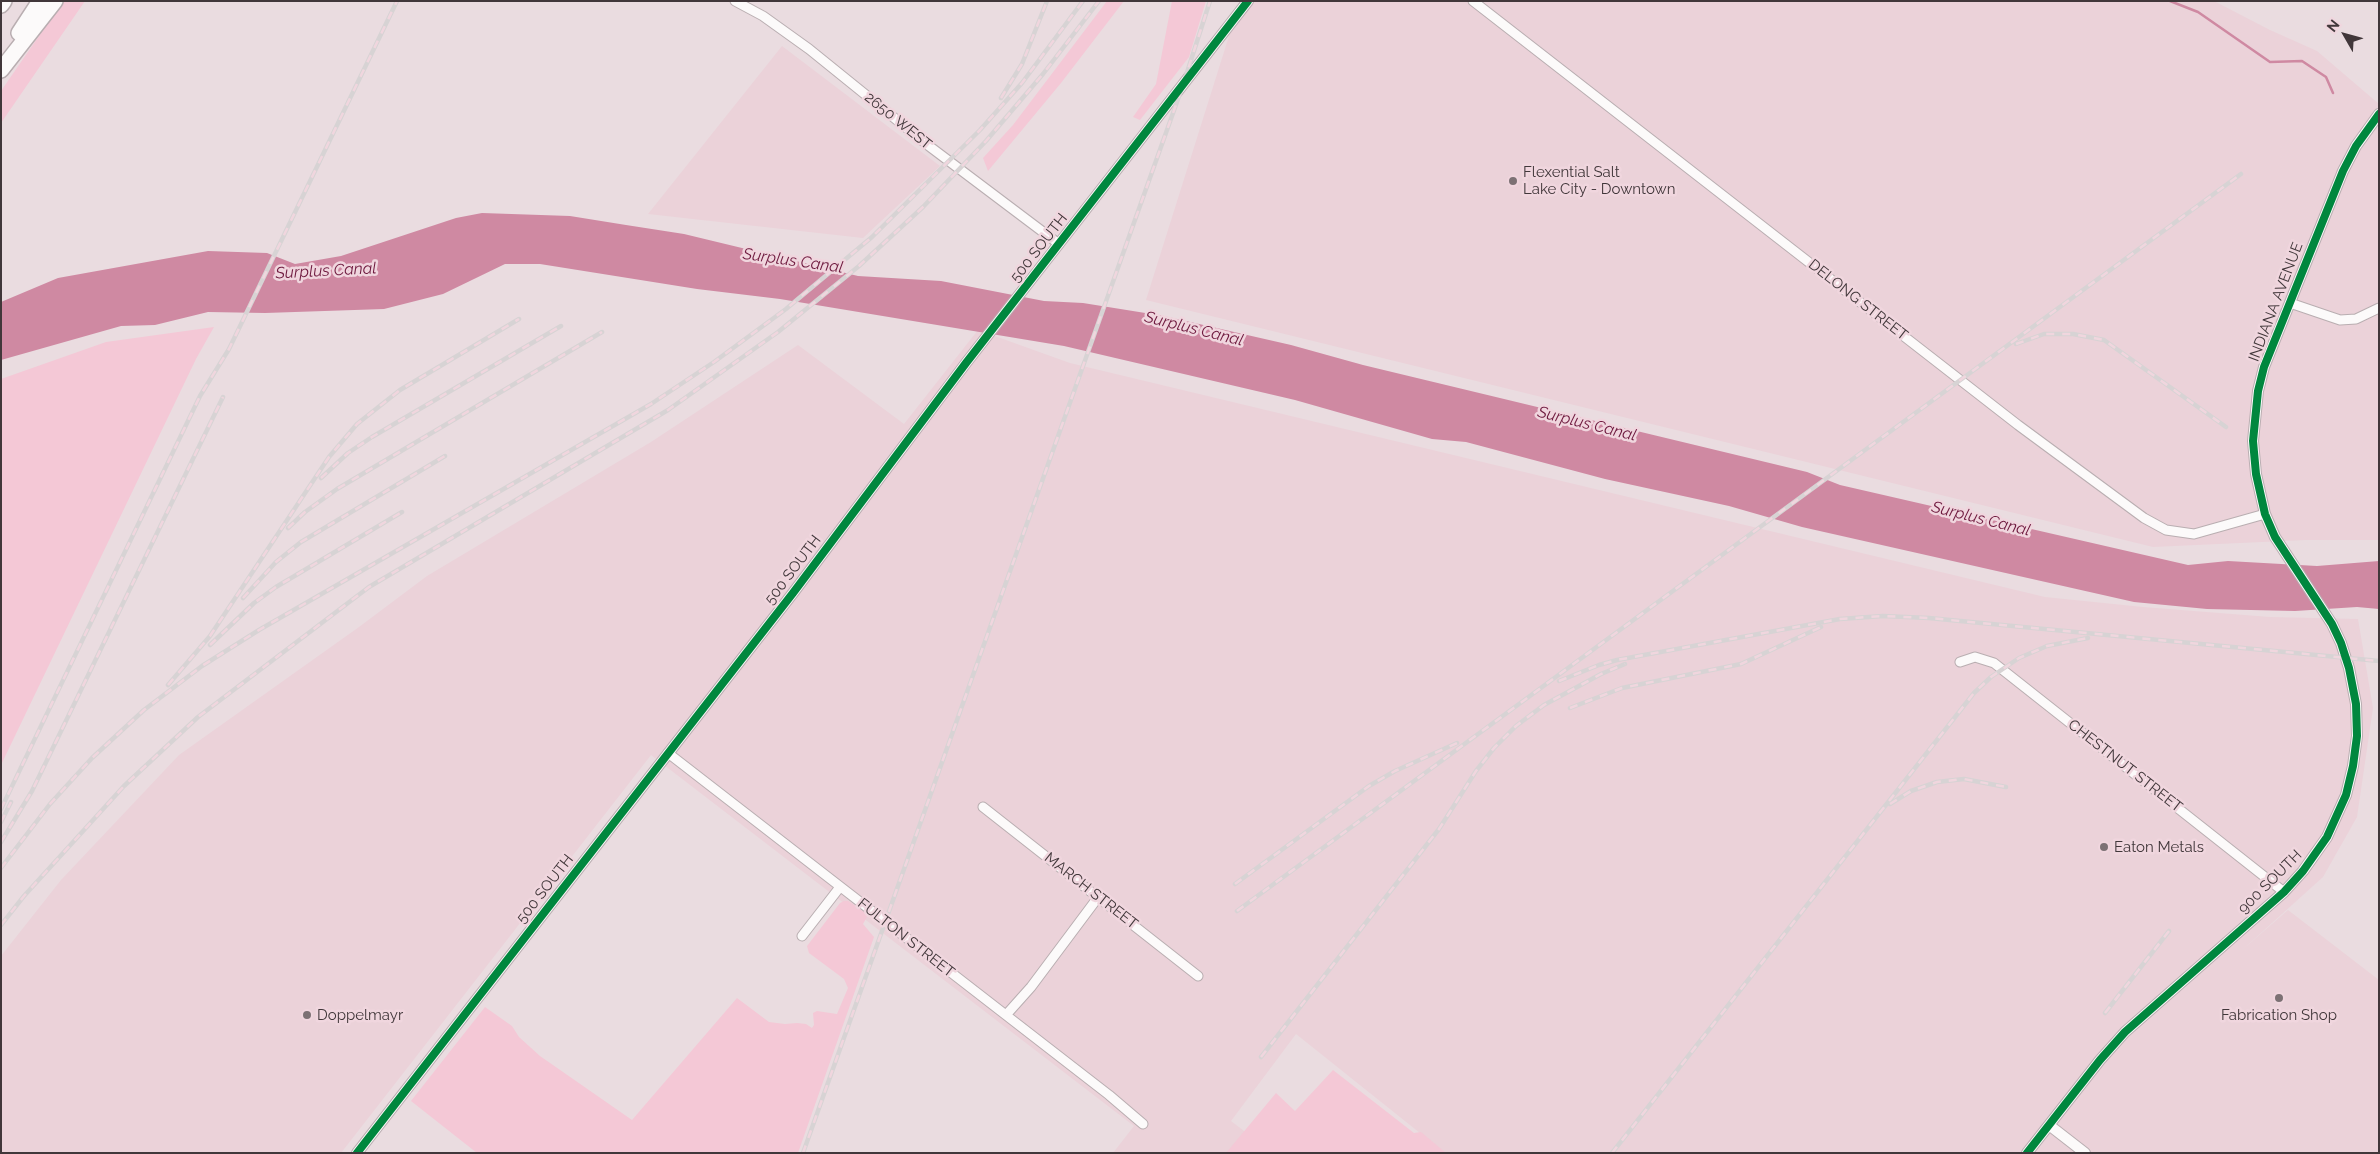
<!DOCTYPE html>
<style>
body{margin:0}
#map{position:relative;width:2380px;height:1154px;overflow:hidden;background:#eadce0;font-family:Raleway,sans-serif}
canvas{display:block}
.frame{position:absolute;inset:0;border:2px solid #41373a;pointer-events:none}
.north{position:absolute;left:2320px;top:10px;width:50px;height:50px;-webkit-text-stroke:4px #f0d6de;paint-order:stroke;rotate:308deg;font-size:14px;font-weight:700;line-height:20px;text-align:center;color:#41373a}
.north::after{content:'';display:block;margin:auto;width:18px;height:22px;background:#41373a;clip-path:polygon(50% 0,100% 100%,50% 72%,0 100%)}
</style>
<div id="map">
<canvas width="2380" height="1154"></canvas>
<div class="frame"></div>
<div class="north">N</div>
</div>
<script>
const ctx = document.querySelector('canvas').getContext('2d');
ctx.lineJoin = 'round';
function fillPath(path, color) { ctx.fillStyle = color; ctx.fill(path, 'evenodd'); }
const poly = rows => new Path2D(rows.map(r => 'M' + r).join(''));
function trace(path, color, width, dash) { ctx.strokeStyle = color; ctx.lineWidth = width; ctx.lineCap = dash ? 'butt' : 'round'; ctx.setLineDash(dash || []); ctx.stroke(path); }
function write(font, color, halo, rows, align = 'center') {
  ctx.font = font + ' Raleway,sans-serif'; ctx.lineWidth = 5; ctx.setLineDash([]); ctx.textBaseline = 'middle'; ctx.strokeStyle = halo; ctx.fillStyle = color; for (const [text, x, y, turn = 0] of rows) {
    ctx.save(); ctx.translate(x, y); ctx.rotate((+turn || 0) * Math.PI / 180); ctx.textAlign = isNaN(turn) ? turn : align; if (halo) ctx.strokeText(text, 0, 0); ctx.fillText(text, 0, 0); ctx.restore();
  }
}
fillPath(poly([
 [1240,1,2214,1,2270,30,2317,51,2379,104,2379,540,2306,540,2153,547,1146,300],
 [782,46,940,166,863,238,648,214],
 [978,330,1070,363,2045,597,2143,607,2270,617,2358,619,2373,708,2357,817,2323,877,2241,951,2288,910,2379,980,2379,1153,1445,1153,1296,1034,1231,1121,1273,1153,1113,1153,1134,1126,651,755,341,1153,1,1153,1,956,61,880,179,755,359,627,427,576,651,442,798,345,904,424]
]), '#ebd2d9');
fillPath(poly([
 [63,1,85,1,1,123,1,91],
 [1107,1,1124,1,1061,83,988,171,983,158,1013,125],
 [1172,1,1206,1,1189,57,1140,120,1133,117,1156,84],
 [214,327,196,359,1,765,1,379,106,342],
 [844,901,848,901,868,915,863,924,874,937,798,1153,477,1153,411,1101,485,1007,512,1026,519,1037,540,1056,632,1120,737,998,769,1022,785,1024,797,1023,806,1024,812,1028,814,1025,813,1013,817,1011,837,1014,848,988,844,979,809,953,807,946,840,903],
 [1333,1070,1414,1133,1421,1132,1446,1153,1226,1153,1276,1093,1295,1111]
]), '#f4c8d6');
fillPath(poly([
 [482,213,570,216,626,225,684,234,858,276,941,281,1044,301,1083,303,1164,316,1291,345,1363,365,1807,472,1840,485,2188,565,2228,561,2317,566,2379,561,2379,609,2357,607,2295,611,2207,609,2134,602,1802,527,1729,506,1605,479,1466,442,1432,439,1295,400,1064,346,780,299,697,289,540,264,505,264,443,294,384,309,265,313,208,312,155,325,121,326,1,360,1,302,58,278,208,251,267,253,295,264,341,256,456,218]
]), '#cf89a2');
trace(poly([
 [2170,1,2198,12,2270,62,2302,61,2326,77,2333,93]
]), '#cf89a2', 2.5);
const minor = poly([
 [735,1,763,16,809,49,929,146,1059,244],
 [1473,1,2018,425,2144,518,2166,530,2194,534,2265,514],
 [2290,303,2340,320,2356,319,2379,308],
 [1960,662,1975,657,1994,663,2284,892],
 [668,753,1109,1095,1143,1124],
 [983,807,1198,976],
 [802,936,840,887],
 [1006,1015,1031,987,1099,896]
]);
const tertiary = poly([
 [2049,1125,2085,1153],
 [357,1153,793,593,966,363,1248,1],
 [2027,1153,2100,1060,2125,1032,2284,892,2303,871,2327,837,2346,795,2353,766,2357,736,2356,704,2349,668,2341,643,2332,624,2275,537,2265,514,2256,474,2253,441,2258,391,2264,367,2343,171,2356,146,2379,114]
]);
const motorway = poly([
 [1,5,4,1],
 [19,33,40,1],
 [1,70,55,1]
]);
trace(minor, '#b9aeb1', 11);
trace(tertiary, '#b9aeb1', 12);
trace(motorway, '#b9aeb1', 18);
trace(minor, '#fcfafa', 9);
trace(tertiary, '#fcfafa', 10);
trace(motorway, '#fcfafa', 15);
const rail = poly([
 [1001,98,1022,64,1047,1],
 [2016,344,2044,334,2073,334,2104,340,2226,427],
 [321,478,348,453,372,437,561,326],
 [288,528,305,512,337,489,602,332],
 [243,598,276,562,301,542,445,456],
 [210,645,254,603,276,587,402,512],
 [1559,681,1599,665,1617,660,1840,619,1883,616,1929,618,2379,661],
 [168,685,210,636,329,457,357,424,400,390,519,319],
 [1570,708,1622,688,1741,664,1821,627],
 [1890,804,1911,791,1937,782,1964,779,2006,787],
 [1,809,200,396,229,349,397,1],
 [1,822,11,802],
 [1,842,32,791,223,397],
 [1,868,50,804,92,758,144,710,202,666,259,630,651,404,714,362,786,309,872,237,980,130,1022,83,1083,1],
 [1235,884,1369,786,1395,771,1457,743],
 [1237,911,2241,174],
 [1,925,24,896,124,786,198,717,369,587,668,410,778,332,859,266,923,207,986,141,1043,74,1099,1],
 [2105,1013,2169,931],
 [1261,1057,1439,829,1476,771,1494,748,1516,726,1544,705,1601,674,1625,664],
 [803,1153,1183,85,1210,1],
 [1612,1153,1974,693,1991,677,2019,658,2047,646,2088,638]
]);
trace(rail, '#d7d3d4', 4.5);
trace(rail, '#f0d6de', 2.5, [8]);
trace(poly([
 [357,1153,793,593,966,363,1248,1],
 [2027,1153,2100,1060,2125,1032,2284,892,2303,871,2327,837,2346,795,2353,766,2357,736,2356,704,2349,668,2341,643,2332,624,2275,537,2265,514,2256,474,2253,441,2258,391,2264,367,2343,171,2356,146,2379,114]
]), '#00873e', 8);
for (const [x, y, r, color] of [
 [1513,181,5,"#7c7174"],
 [2104,847,5,"#7c7174"],
 [2279,998,5,"#7c7174"],
 [307,1015,5,"#7c7174"]
]) { const dot = new Path2D(); dot.arc(x, y, r, 0, 2 * Math.PI); ctx.fillStyle = color; ctx.fill(dot); trace(dot, '#f0d6de', 2); }
write('15px', '#41373a', '#f0d6de', [
 ["2650 WEST",898,121,39],
 ["500 SOUTH",1039,248,-52],
 ["DELONG STREET",1858,300,38],
 ["INDIANA AVENUE",2276,302,-69],
 ["500 SOUTH",793,570,-53],
 ["CHESTNUT STREET",2125,766,38],
 ["900 SOUTH",2270,882,-45],
 ["500 SOUTH",545,889,-52],
 ["MARCH STREET",1091,891,38],
 ["FULTON STREET",906,938,38]
]);
write('15px', '#41373a', '#f0d6de', [
 ["Flexential Salt",1523,172],
 ["Lake City - Downtown",1523,189],
 ["Eaton Metals",2114,847],
 ["Doppelmayr",317,1015],
 ["Fabrication Shop",2279,1015,"center"]
], 'left');
write('italic 16px', '#6e193e', '#f0d6de', [
 ["Surplus Canal",793,261,8],
 ["Surplus Canal",326,271,-3],
 ["Surplus Canal",1194,329,14],
 ["Surplus Canal",1587,424,14],
 ["Surplus Canal",1981,519,14]
]);
</script>
